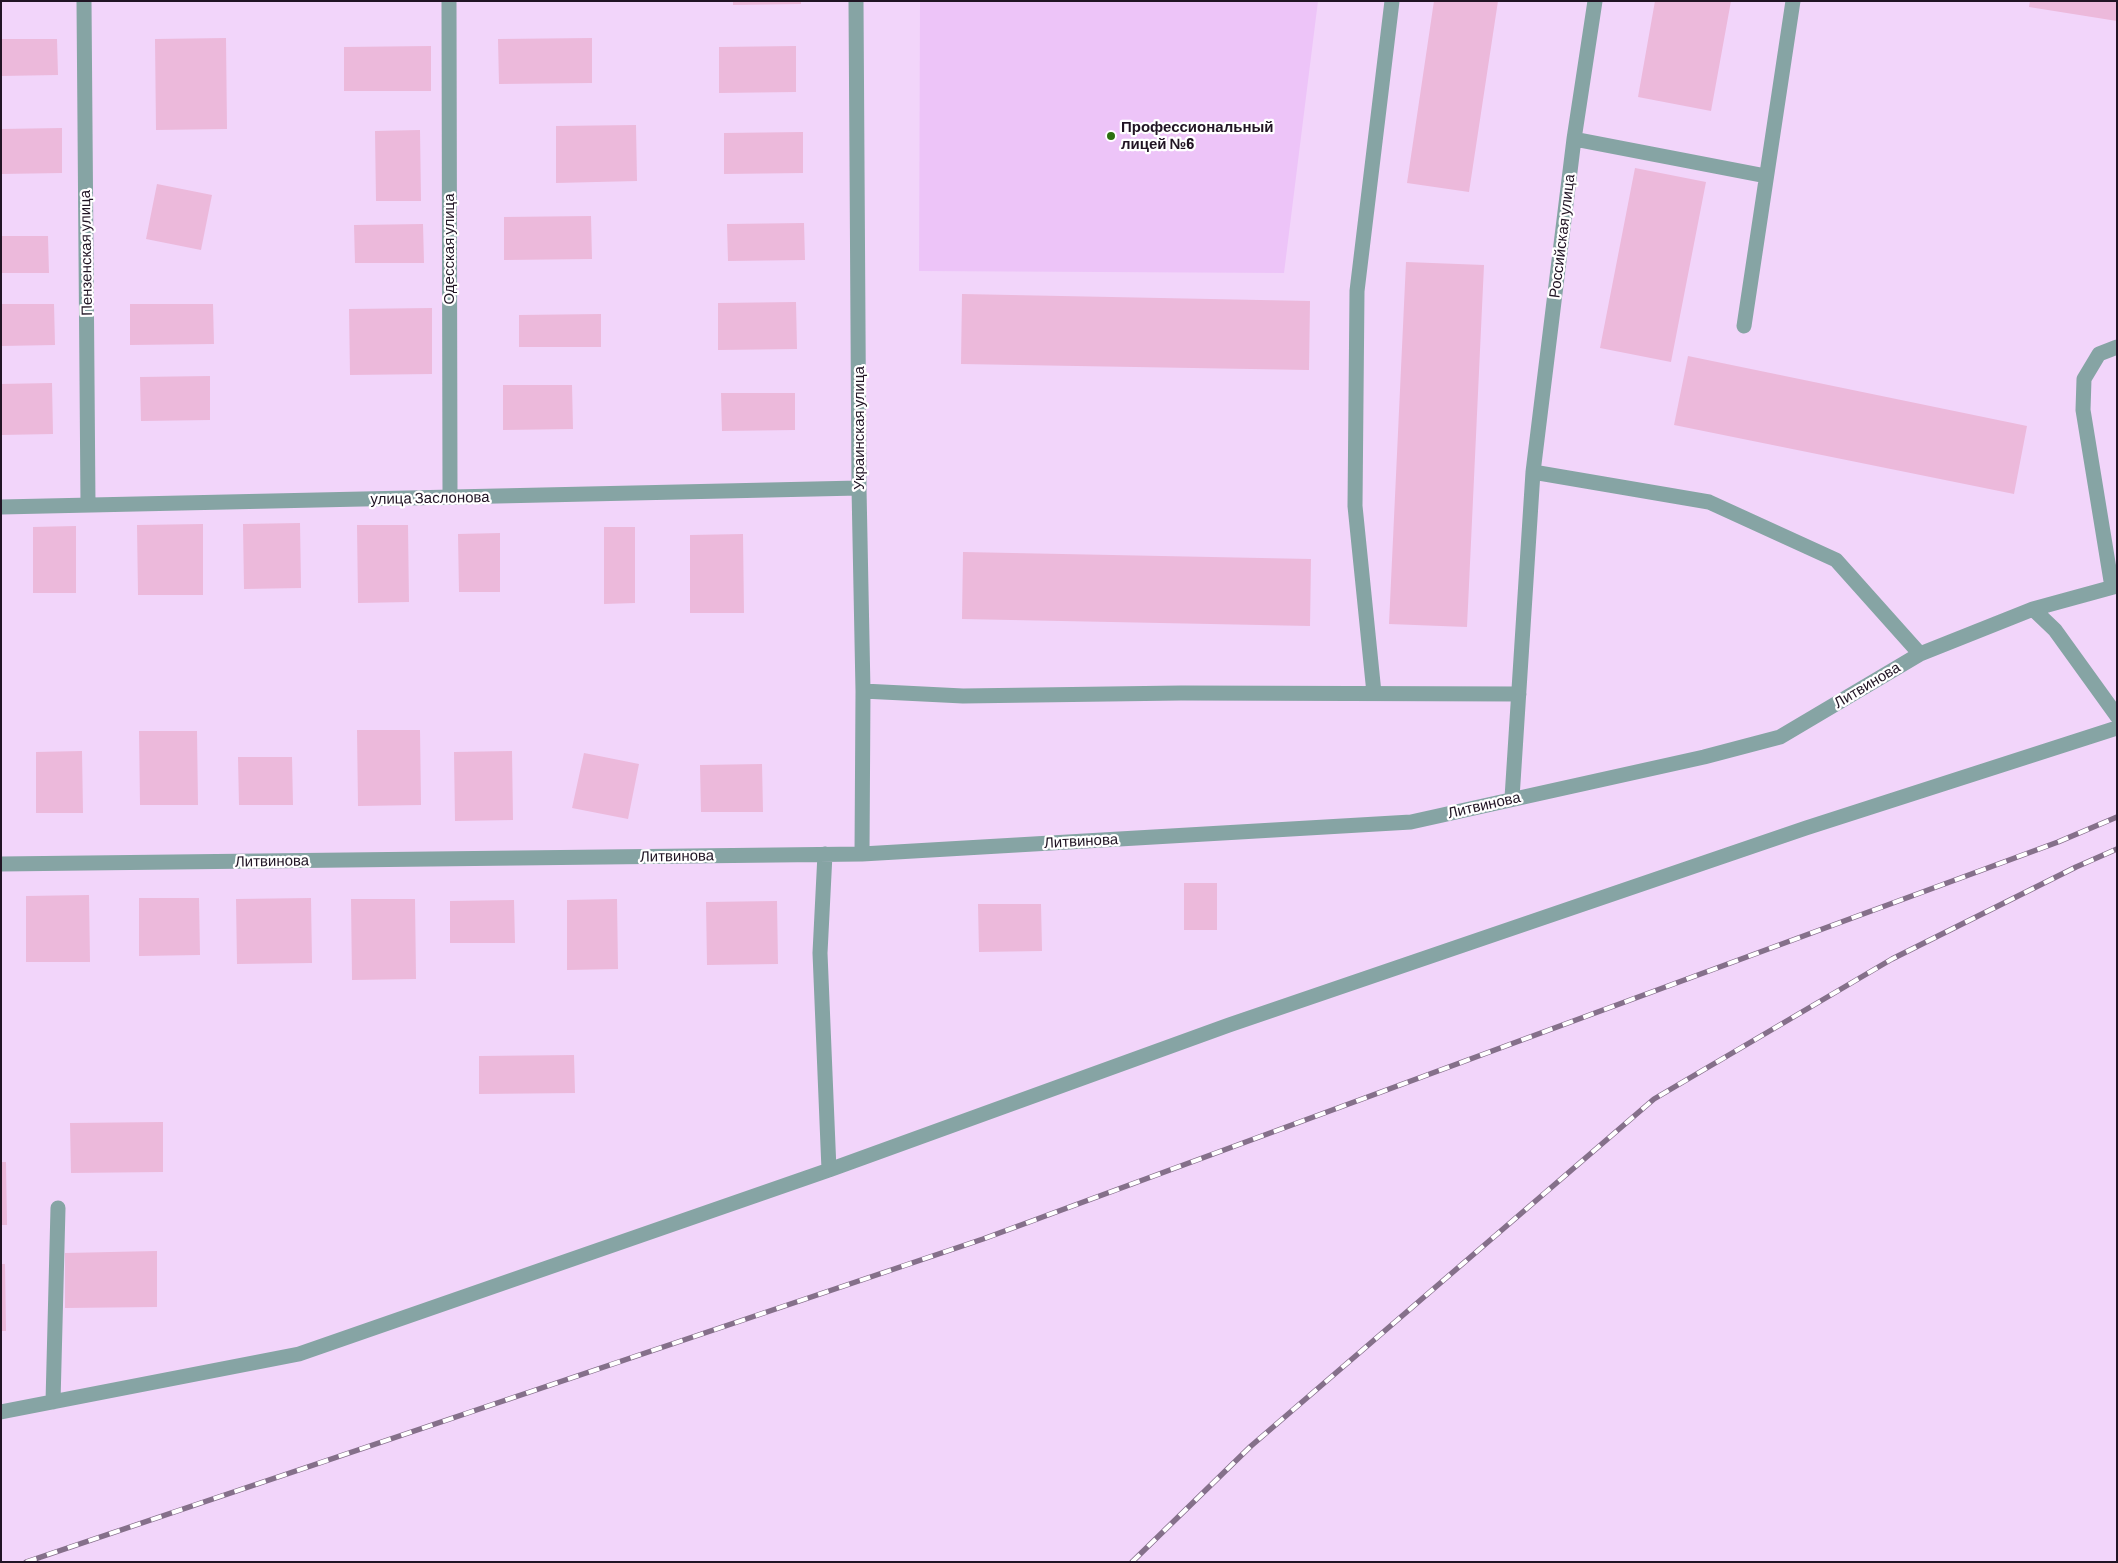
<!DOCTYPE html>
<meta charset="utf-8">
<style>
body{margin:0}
#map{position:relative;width:2118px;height:1563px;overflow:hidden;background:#f2d5fa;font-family:Barlow,sans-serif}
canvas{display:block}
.frame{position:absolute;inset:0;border:2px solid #211424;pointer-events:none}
</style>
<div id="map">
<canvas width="2118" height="1563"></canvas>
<div class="frame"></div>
</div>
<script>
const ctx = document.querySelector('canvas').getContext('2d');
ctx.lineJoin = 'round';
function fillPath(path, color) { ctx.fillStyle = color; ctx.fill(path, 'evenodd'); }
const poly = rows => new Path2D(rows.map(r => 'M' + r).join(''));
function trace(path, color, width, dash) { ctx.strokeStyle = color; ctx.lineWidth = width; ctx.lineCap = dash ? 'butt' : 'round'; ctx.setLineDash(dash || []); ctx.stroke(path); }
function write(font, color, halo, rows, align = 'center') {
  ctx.font = font + ' Barlow,sans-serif'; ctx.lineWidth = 4.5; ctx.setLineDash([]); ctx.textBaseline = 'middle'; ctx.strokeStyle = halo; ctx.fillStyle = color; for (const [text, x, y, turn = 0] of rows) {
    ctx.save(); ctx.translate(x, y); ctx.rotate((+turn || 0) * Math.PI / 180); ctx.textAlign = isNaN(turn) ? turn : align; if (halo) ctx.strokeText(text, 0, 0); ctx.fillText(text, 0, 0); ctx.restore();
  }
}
fillPath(poly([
 [920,1,1318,1,1284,273,919,271]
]), '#edc4f8');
fillPath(poly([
 [733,1,801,1,801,4,733,5],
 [1434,1,1498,1,1469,192,1407,183],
 [1655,1,1731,1,1711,111,1638,97],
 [2030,1,2117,1,2117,21,2029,7],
 [226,38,227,129,156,130,155,39],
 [592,38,592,83,499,84,498,39],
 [1,39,57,39,58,75,1,76],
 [431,46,431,91,344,91,344,47],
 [796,46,796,92,719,93,719,47],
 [636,125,637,181,556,183,556,126],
 [62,128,62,173,1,174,1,129],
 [420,130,421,201,376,201,375,131],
 [803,132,803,173,724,174,724,133],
 [1635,168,1706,182,1671,362,1600,348],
 [157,184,212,195,201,250,146,239],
 [591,216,592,259,504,260,504,217],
 [804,223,805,260,728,261,727,224],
 [423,224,424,263,355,263,354,225],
 [1,236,48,236,49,273,1,273],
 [1406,262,1484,265,1467,627,1389,624],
 [962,294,1310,301,1309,370,961,364],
 [796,302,797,349,718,350,718,303],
 [1,304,54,304,55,345,1,346],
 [130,304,213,304,214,344,130,345],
 [432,308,432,374,350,375,349,309],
 [601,314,601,347,519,347,519,315],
 [1688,356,2027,426,2014,494,1674,425],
 [210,376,210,420,141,421,140,377],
 [52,383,53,434,1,435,1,384],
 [503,385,572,385,573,429,503,430],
 [721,393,795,393,795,430,722,431],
 [300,523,301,588,244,589,243,524],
 [203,524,203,595,138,595,137,525],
 [357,525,408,525,409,602,358,603],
 [76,526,76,593,33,593,33,527],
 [604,527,635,527,635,603,604,604],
 [500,533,500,592,459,592,458,534],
 [743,534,744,613,690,613,690,535],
 [963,552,1311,559,1310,626,962,619],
 [357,730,420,730,421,805,358,806],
 [139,731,197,731,198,805,140,805],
 [82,751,83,813,36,813,36,752],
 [512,751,513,820,455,821,454,752],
 [584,753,639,764,628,819,572,808],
 [238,757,292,757,293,805,239,805],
 [762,764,763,812,701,812,700,765],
 [1184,883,1217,883,1217,930,1184,930],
 [89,895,90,962,26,962,26,896],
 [139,898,199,898,200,955,139,956],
 [311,898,312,963,237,964,236,899],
 [351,899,415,899,416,979,352,980],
 [617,899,618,969,567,970,567,900],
 [514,900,515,943,450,943,450,901],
 [777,901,778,964,707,965,706,902],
 [978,904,1041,904,1042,951,979,952],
 [574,1055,575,1093,479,1094,479,1056],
 [163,1122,163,1172,71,1173,70,1123],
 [1,1162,6,1162,7,1225,1,1225],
 [157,1251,157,1307,65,1308,65,1253],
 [1,1264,5,1264,6,1331,1,1331]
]), '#ecb9db');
trace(poly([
 [84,1,88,505],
 [449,1,450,497],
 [856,1,859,488,863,691,862,854],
 [1574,139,1766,176],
 [1744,326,1793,1],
 [1533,472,1709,502,1836,560,1920,654],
 [1,507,859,488],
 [2112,587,2083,410,2084,379,2099,354,2117,347],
 [2033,609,2055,630,2117,716],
 [863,691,963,696,1181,693,1519,694],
 [1374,693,1355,506,1357,291,1392,1],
 [1512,798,1533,472,1574,139,1595,1],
 [1,864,862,854,1411,822,1704,757,1780,737,1920,654,2033,609,2117,586],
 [829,1170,1229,1025,1806,828,2117,728],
 [53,1402,58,1208],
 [1,1412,299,1354,829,1170,820,953,825,854]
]), '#86a4a4', 15);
const rail = poly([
 [26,1562,983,1239,2058,842,2117,817],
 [1132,1562,1251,1446,1654,1099,1892,959,2076,867,2117,849]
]);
trace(rail, '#85708a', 5.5);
trace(rail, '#fff', 4, [11]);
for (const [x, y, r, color] of [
 [1111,136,5,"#2c710f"]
]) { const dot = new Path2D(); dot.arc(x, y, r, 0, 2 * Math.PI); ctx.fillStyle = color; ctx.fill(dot); trace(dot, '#fff', 2); }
write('bold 15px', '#211424', '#fff', [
 ["Профессиональный",1121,127],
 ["лицей №6",1121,144]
], 'left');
write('15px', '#211424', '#fff', [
 ["Российская улица",1562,236,-83],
 ["Одесская улица",449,249,-90],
 ["Пензенская улица",86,253,-91],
 ["Украинская улица",859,428,-90],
 ["улица Заслонова",430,498,-1],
 ["Литвинова",1867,685,-31],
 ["Литвинова",1484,805,-13],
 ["Литвинова",1081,841,-3],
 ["Литвинова",677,856,-1],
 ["Литвинова",272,861,-1]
]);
</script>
